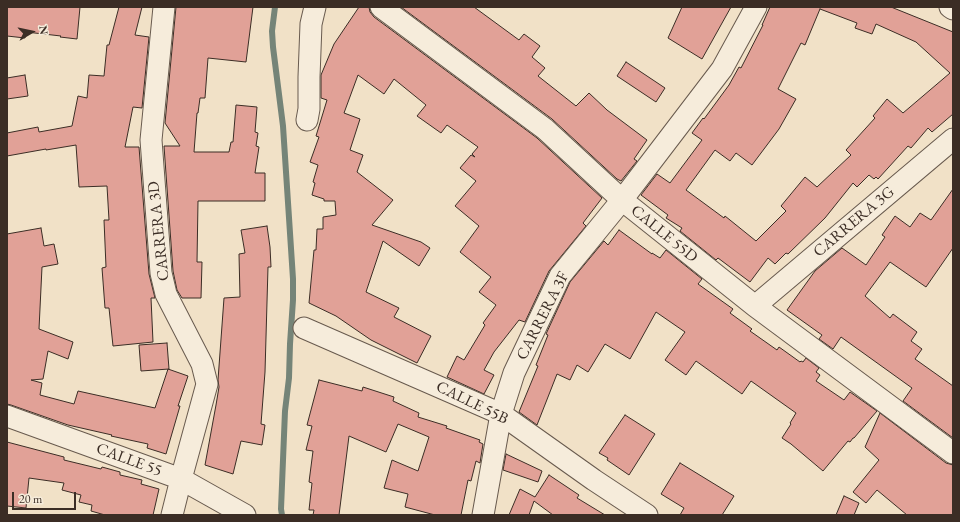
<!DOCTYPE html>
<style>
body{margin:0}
#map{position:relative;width:960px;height:522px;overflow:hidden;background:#f1e1c7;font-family:"EB Garamond",serif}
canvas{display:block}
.frame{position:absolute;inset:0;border:8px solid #3b2d25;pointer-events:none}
.north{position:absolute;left:12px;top:12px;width:40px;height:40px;-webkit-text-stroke:3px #f6ecdb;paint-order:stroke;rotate:81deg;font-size:11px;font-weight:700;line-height:16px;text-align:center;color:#3b2d25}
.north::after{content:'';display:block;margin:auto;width:14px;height:18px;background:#3b2d25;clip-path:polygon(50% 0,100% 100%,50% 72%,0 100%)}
.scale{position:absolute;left:12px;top:492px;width:64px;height:18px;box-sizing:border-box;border:2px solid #3b2d25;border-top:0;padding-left:5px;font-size:12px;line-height:14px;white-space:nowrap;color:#3b2d25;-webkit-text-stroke:3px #f6ecdb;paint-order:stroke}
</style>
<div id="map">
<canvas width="960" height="522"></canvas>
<div class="frame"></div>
<div class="north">N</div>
<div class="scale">20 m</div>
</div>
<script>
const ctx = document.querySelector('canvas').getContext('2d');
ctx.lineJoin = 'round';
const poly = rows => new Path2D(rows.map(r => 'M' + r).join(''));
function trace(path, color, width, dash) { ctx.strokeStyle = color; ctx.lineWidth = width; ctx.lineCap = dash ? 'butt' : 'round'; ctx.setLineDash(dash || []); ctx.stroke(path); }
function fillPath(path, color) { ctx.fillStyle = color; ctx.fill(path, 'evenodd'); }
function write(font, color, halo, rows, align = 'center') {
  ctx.font = font + ' "EB Garamond",serif'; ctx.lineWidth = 4; ctx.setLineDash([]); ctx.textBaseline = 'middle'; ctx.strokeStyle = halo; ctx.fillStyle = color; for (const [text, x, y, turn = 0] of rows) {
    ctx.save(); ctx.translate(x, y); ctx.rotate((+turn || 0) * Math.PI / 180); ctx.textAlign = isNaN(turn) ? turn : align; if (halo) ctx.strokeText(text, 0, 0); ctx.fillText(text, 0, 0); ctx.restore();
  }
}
trace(poly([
 [275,7,272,31,273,47,283,126,293,279,293,300,290,344,289,378,285,411,281,509,282,515]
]), '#758478', 6);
const building = poly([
 [7,7,80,7,77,39,60,37,61,36,26,32,25,38,7,36,7,7],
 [119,7,142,7,135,35,149,37,142,108,133,107,125,147,139,147,149,274,155,298,151,298,153,342,113,346,109,308,105,308,102,268,106,267,104,220,109,220,107,186,79,187,76,145,46,150,46,149,7,156,7,133,38,127,39,132,72,126,78,96,87,98,89,75,104,76,107,45,109,45,119,7],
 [176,7,253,7,246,62,208,58,205,98,200,98,198,113,197,113,194,152,229,152,231,142,233,142,236,105,257,107,255,132,258,133,256,146,259,147,255,173,265,173,265,201,198,201,197,262,202,262,201,298,182,298,177,290,173,271,164,146,180,146,165,123,176,7],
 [359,7,369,7,370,12,374,17,537,138,602,198,583,223,586,226,549,271,525,322,519,320,494,352,484,370,494,375,484,394,447,377,457,356,464,360,485,325,483,323,496,305,479,292,491,277,460,252,479,226,455,206,476,181,460,168,471,155,475,157,472,154,478,147,447,125,441,133,417,116,426,105,394,79,384,94,358,75,344,113,360,119,350,150,363,155,357,172,393,200,372,225,421,242,430,248,419,266,383,241,366,292,399,308,394,317,431,336,417,363,371,340,336,316,309,303,314,250,316,250,317,229,323,229,323,217,336,215,335,201,324,201,324,199,312,195,315,183,313,182,318,165,310,162,319,137,316,136,327,100,321,98,321,75,334,44,359,7],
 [401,7,474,7,519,40,524,34,540,46,532,57,545,68,538,76,576,106,589,93,607,110,647,140,634,159,637,161,621,181,617,179,552,119,401,7],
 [682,7,731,7,702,59,668,38,682,7],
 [770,7,891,7,953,32,953,114,932,132,928,128,911,148,908,146,878,179,876,177,874,179,869,175,857,187,853,183,825,218,788,254,786,253,775,264,768,258,750,282,718,258,716,260,680,231,682,228,666,218,668,215,641,195,657,174,670,183,702,140,692,133,703,118,704,119,729,85,739,67,741,68,763,25,762,25,770,7],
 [820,9,857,23,855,28,872,34,876,24,916,42,950,73,903,113,887,99,873,116,875,118,846,150,851,155,817,187,805,177,781,206,786,211,756,241,725,216,724,218,686,190,715,150,730,161,736,153,752,165,779,129,796,99,778,89,801,43,805,45,820,9],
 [626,62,665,88,656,102,617,76,626,62],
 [25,75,28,96,7,99,7,78,25,75],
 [953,189,953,248,926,287,890,262,865,296,890,318,893,314,917,332,911,341,922,349,915,359,953,386,953,438,903,401,912,388,841,337,833,349,819,339,822,335,787,310,815,271,842,248,866,265,885,237,882,235,895,216,910,227,920,213,931,220,953,189],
 [267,226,270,247,271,267,268,267,265,372,261,424,265,425,262,445,241,441,233,474,205,465,216,405,219,387,218,380,224,298,240,297,239,254,245,253,241,230,267,226],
 [41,228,44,246,54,244,58,264,42,267,39,329,73,342,68,359,48,351,43,379,31,380,42,383,40,395,74,404,78,391,155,408,168,369,188,376,178,406,180,406,166,454,147,448,148,444,111,436,112,435,68,425,11,405,7,404,7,234,41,228],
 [619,230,652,254,652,253,660,258,666,250,702,279,698,284,733,309,730,313,752,329,750,331,777,350,779,347,800,362,801,361,803,362,806,358,819,368,816,372,820,375,816,381,844,400,850,392,877,411,854,438,853,438,850,442,848,441,823,471,791,444,782,438,791,424,790,423,796,413,751,381,742,394,696,361,686,375,665,360,685,332,656,312,630,359,605,344,588,372,577,365,570,380,557,374,537,425,519,412,538,366,536,365,548,335,546,334,570,282,604,241,608,245,619,230],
 [167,343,169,369,141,371,139,345,167,343],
 [319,380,362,391,363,387,394,397,393,401,419,413,418,417,447,426,446,428,480,440,479,442,483,444,480,463,476,461,471,481,468,480,461,515,435,515,405,507,408,494,384,488,392,460,418,471,429,437,398,424,386,452,349,436,339,515,313,515,314,510,309,510,312,483,309,482,313,451,306,450,312,426,307,425,319,380],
 [880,413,946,463,953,465,953,515,907,515,877,490,866,503,853,492,879,460,865,447,880,413],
 [625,415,655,434,629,475,607,460,608,458,599,453,625,415],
 [7,442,64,457,64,460,101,469,102,467,120,472,120,475,142,480,141,484,159,489,153,515,105,515,91,511,92,505,79,502,81,495,62,490,64,483,29,478,26,508,7,506,7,442],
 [506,454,542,471,538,482,503,470,506,454],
 [680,463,734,496,722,515,680,515,684,508,661,494,680,463],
 [549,475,579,495,577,498,605,515,553,515,534,501,529,515,509,515,520,489,535,497,549,475],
 [844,496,859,503,854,515,836,515,844,496]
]);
fillPath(building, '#e1a197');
trace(building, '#3b2d25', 1);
const street = poly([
 [164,7,151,140,161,273,166,294,202,364,207,384,181,479,172,515],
 [381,7,545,129,622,200,755,306,953,453],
 [950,7,953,9],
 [307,120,309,109,309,77,311,24,315,7],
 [755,306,953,139],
 [304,328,501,414,594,480,647,515],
 [7,416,181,479,245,515],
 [483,515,501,414,514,373,560,276,622,200,722,69,756,7]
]);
trace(street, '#685a4e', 23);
trace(street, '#f6ecdb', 21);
write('16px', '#3b2d25', '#f6ecdb', [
 ["CARRERA 3G",854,222,-40],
 ["CARRERA 3D",159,231,-96],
 ["CALLE 55D",664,234,39],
 ["CARRERA 3F",543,316,-63],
 ["CALLE 55B",472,403,26],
 ["CALLE 55",129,460,20]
]);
</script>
